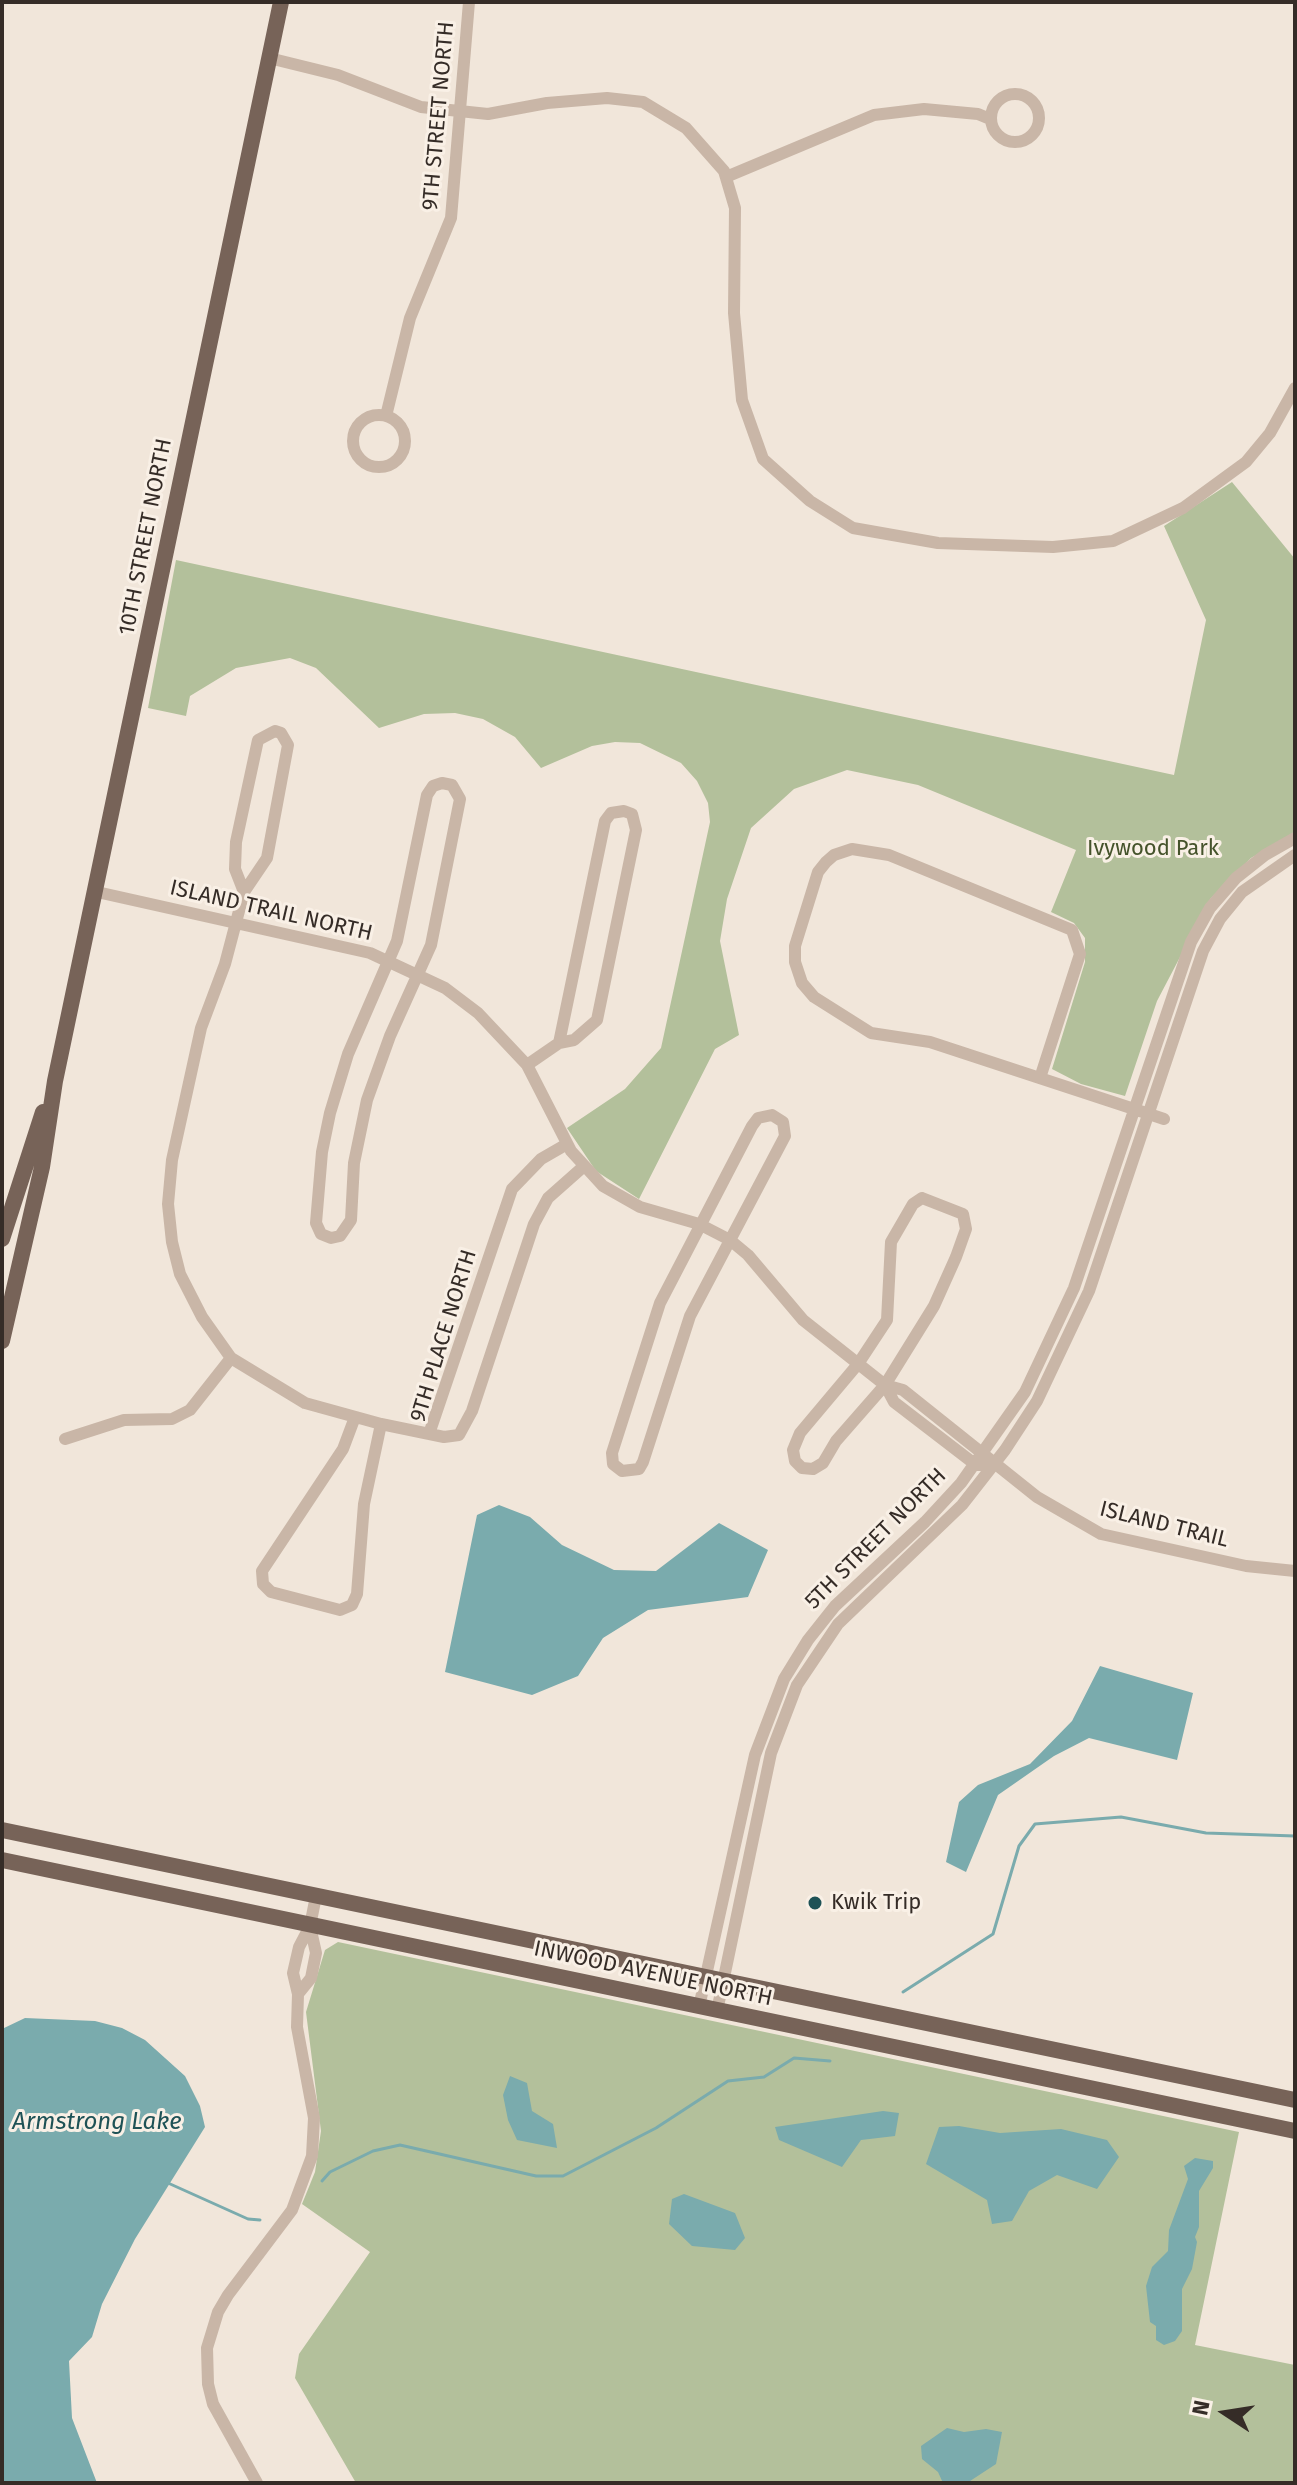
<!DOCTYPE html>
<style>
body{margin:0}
#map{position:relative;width:1297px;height:2485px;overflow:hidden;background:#f1e6da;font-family:"Fira Sans",sans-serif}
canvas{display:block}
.frame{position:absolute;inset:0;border:4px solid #352c27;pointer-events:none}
.north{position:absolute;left:1185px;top:2373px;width:80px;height:80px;-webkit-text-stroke:6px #f9f0e6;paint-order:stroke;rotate:282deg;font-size:22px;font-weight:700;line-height:32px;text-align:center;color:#352c27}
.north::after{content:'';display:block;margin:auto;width:28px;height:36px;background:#352c27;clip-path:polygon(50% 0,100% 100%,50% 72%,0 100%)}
</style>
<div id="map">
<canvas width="1297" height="2485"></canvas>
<div class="frame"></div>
<div class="north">N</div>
</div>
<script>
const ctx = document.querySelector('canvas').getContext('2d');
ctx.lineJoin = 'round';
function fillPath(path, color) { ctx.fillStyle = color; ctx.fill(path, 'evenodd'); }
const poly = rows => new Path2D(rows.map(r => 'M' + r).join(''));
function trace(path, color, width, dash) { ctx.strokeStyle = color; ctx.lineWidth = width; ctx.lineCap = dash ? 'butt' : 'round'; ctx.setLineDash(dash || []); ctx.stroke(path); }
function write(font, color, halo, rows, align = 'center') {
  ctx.font = font + ' "Fira Sans",sans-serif'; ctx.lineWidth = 6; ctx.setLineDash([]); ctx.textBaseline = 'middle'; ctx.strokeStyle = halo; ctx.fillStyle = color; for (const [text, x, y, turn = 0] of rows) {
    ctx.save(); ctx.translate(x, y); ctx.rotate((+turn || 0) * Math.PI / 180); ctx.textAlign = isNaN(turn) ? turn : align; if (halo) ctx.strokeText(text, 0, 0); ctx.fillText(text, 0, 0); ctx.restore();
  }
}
fillPath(poly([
 [1232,482,1295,559,1295,833,1251,858,1211,898,1157,1001,1125,1096,1081,1084,1052,1069,1085,962,1085,938,1074,923,1051,912,1076,850,918,785,847,770,794,789,751,828,727,899,720,941,739,1035,715,1049,639,1199,596,1171,567,1128,625,1089,661,1048,710,822,708,803,697,781,681,763,640,743,615,742,592,746,541,768,515,737,483,719,455,713,424,714,379,728,316,668,290,658,236,668,190,696,186,716,148,708,176,560,1174,775,1206,620,1164,526],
 [338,1942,1239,2132,1195,2345,1295,2365,1295,2483,356,2483,295,2378,299,2354,370,2252,302,2204,315,2172,321,2131,306,2012,325,1950]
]), '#b3c09b');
fillPath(poly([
 [499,1505,530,1517,562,1545,614,1570,656,1571,719,1523,768,1550,748,1597,648,1610,603,1638,578,1676,532,1695,445,1672,477,1515],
 [1100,1666,1193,1693,1177,1760,1089,1738,1054,1756,998,1795,966,1872,946,1862,959,1802,978,1785,1030,1764,1072,1721],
 [25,2018,95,2021,122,2028,145,2040,185,2076,200,2106,205,2127,135,2239,102,2304,92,2337,69,2361,72,2418,97,2483,2,2483,2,2029],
 [510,2076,527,2083,532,2111,553,2124,557,2148,517,2140,508,2120,503,2095],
 [883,2111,899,2113,895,2136,861,2140,842,2167,779,2140,775,2127],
 [959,2126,1000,2133,1061,2129,1107,2140,1119,2157,1097,2189,1057,2175,1029,2191,1012,2221,992,2224,987,2200,926,2164,939,2127],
 [1195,2158,1213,2161,1213,2168,1199,2191,1199,2227,1195,2237,1197,2242,1192,2269,1182,2289,1182,2331,1175,2341,1164,2345,1156,2340,1156,2326,1150,2322,1146,2286,1152,2267,1168,2251,1169,2230,1188,2179,1184,2166],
 [684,2194,735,2213,745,2238,735,2250,692,2246,669,2224,672,2199],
 [947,2428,964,2432,986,2429,1002,2432,996,2464,967,2483,943,2483,938,2472,922,2459,921,2446]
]), '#7aabad');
trace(poly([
 [903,1992,993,1934,1019,1846,1035,1824,1121,1817,1206,1833,1295,1836],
 [322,2181,330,2172,373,2151,400,2145,536,2176,563,2176,656,2128,728,2081,764,2077,794,2058,830,2061],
 [168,2183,248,2219,260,2220]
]), '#7aabad', 3);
trace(poly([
 [269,58,338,75,421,107,488,114,547,103,607,98,643,102,686,128,724,171,735,208,734,313,742,400,763,459,810,501,853,528,938,543,1053,547,1113,541,1183,508,1246,462,1270,433,1295,388],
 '991 118a24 24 0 1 1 48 0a24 24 0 1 1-48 0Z',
 [726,177,874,115,924,109,978,114,990,119],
 '353 441a26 26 0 1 1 52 0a26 26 0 1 1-52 0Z',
 [386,416,410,318,451,218,469,2],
 [442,783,452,785,460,799,431,945,390,1036,367,1100,354,1163,351,1220,340,1236,331,1238,321,1234,316,1223,322,1152,330,1113,348,1054,397,941,427,795,433,786,442,783],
 [97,892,370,953,445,988,478,1013,527,1065,571,1151,603,1186,640,1207,699,1224,730,1240,748,1255,803,1320,885,1385,894,1402,976,1465,983,1465],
 [244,892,235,869,236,842,258,740,275,731,281,733,288,745,267,858,244,892,225,964,201,1028,172,1160,168,1204,172,1242,180,1274,202,1317,231,1358,305,1403,381,1424,444,1437,459,1435,472,1411,534,1224,548,1198,583,1167],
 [527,1065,559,1043,574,1040,597,1020,636,830,632,814,624,811,611,813,605,821,559,1043],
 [1040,1078,1080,954,1072,930,889,855,852,849,834,855,826,862,818,872,795,946,795,962,802,983,814,997,871,1033,930,1042,1134,1109,1164,1119],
 [772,1115,783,1122,785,1136,690,1316,643,1462,639,1469,622,1471,613,1464,612,1453,660,1303,752,1126,758,1118,772,1115],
 [922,1198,963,1214,966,1229,956,1257,934,1306,885,1385,836,1441,823,1463,813,1469,802,1468,795,1461,793,1450,800,1433,858,1364,887,1320,891,1242,913,1204,922,1198],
 [885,1385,903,1390,1037,1497,1101,1534,1246,1566,1295,1571],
 [355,1417,343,1449,262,1571,263,1584,271,1592,340,1610,352,1605,357,1594,364,1504,381,1424],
 [429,1434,512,1189,541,1159,567,1144],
 [65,1439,124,1420,172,1419,190,1410,231,1358],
 [298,1994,311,1978,316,1953,310,1926],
 [699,2007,755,1755,784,1679,808,1640,835,1606,925,1522,961,1483,1025,1392,1074,1288,1191,942,1210,908,1236,878,1265,855,1295,838],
 [717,2011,771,1753,797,1685,838,1624,962,1505,1005,1450,1037,1401,1089,1291,1203,951,1220,919,1242,892,1295,855],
 [257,2483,213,2404,208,2384,207,2348,218,2312,228,2295,292,2210,312,2156,314,2118,297,2027,298,1994,293,1973,299,1947,310,1926,316,1896]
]), '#c9b6a7', 12);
trace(poly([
 [2,1239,43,1112],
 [2,1341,42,1167,55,1081,281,2],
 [2,1830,1295,2100],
 [2,1860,1295,2131]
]), '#776358', 16);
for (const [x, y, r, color] of [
 [815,1903,8,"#1e5256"]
]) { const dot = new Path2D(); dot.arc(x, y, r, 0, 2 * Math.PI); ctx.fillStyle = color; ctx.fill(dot); trace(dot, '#f9f0e6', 3); }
write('22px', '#352c27', '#f9f0e6', [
 ["9TH STREET NORTH",439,116,-85],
 ["10TH STREET NORTH",146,537,-79],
 ["ISLAND TRAIL NORTH",271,911,13],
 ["9TH PLACE NORTH",444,1336,-73],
 ["ISLAND TRAIL",1164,1525,14],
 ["5TH STREET NORTH",876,1539,-45],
 ["INWOOD AVENUE NORTH",653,1974,12]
]);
write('22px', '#45532b', '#f9f0e6', [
 ["Ivywood Park",1153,849]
]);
write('22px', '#352c27', '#f9f0e6', [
 ["Kwik Trip",831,1903]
], 'left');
write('italic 24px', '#1e5256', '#f9f0e6', [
 ["Armstrong Lake",97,2122]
]);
</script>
